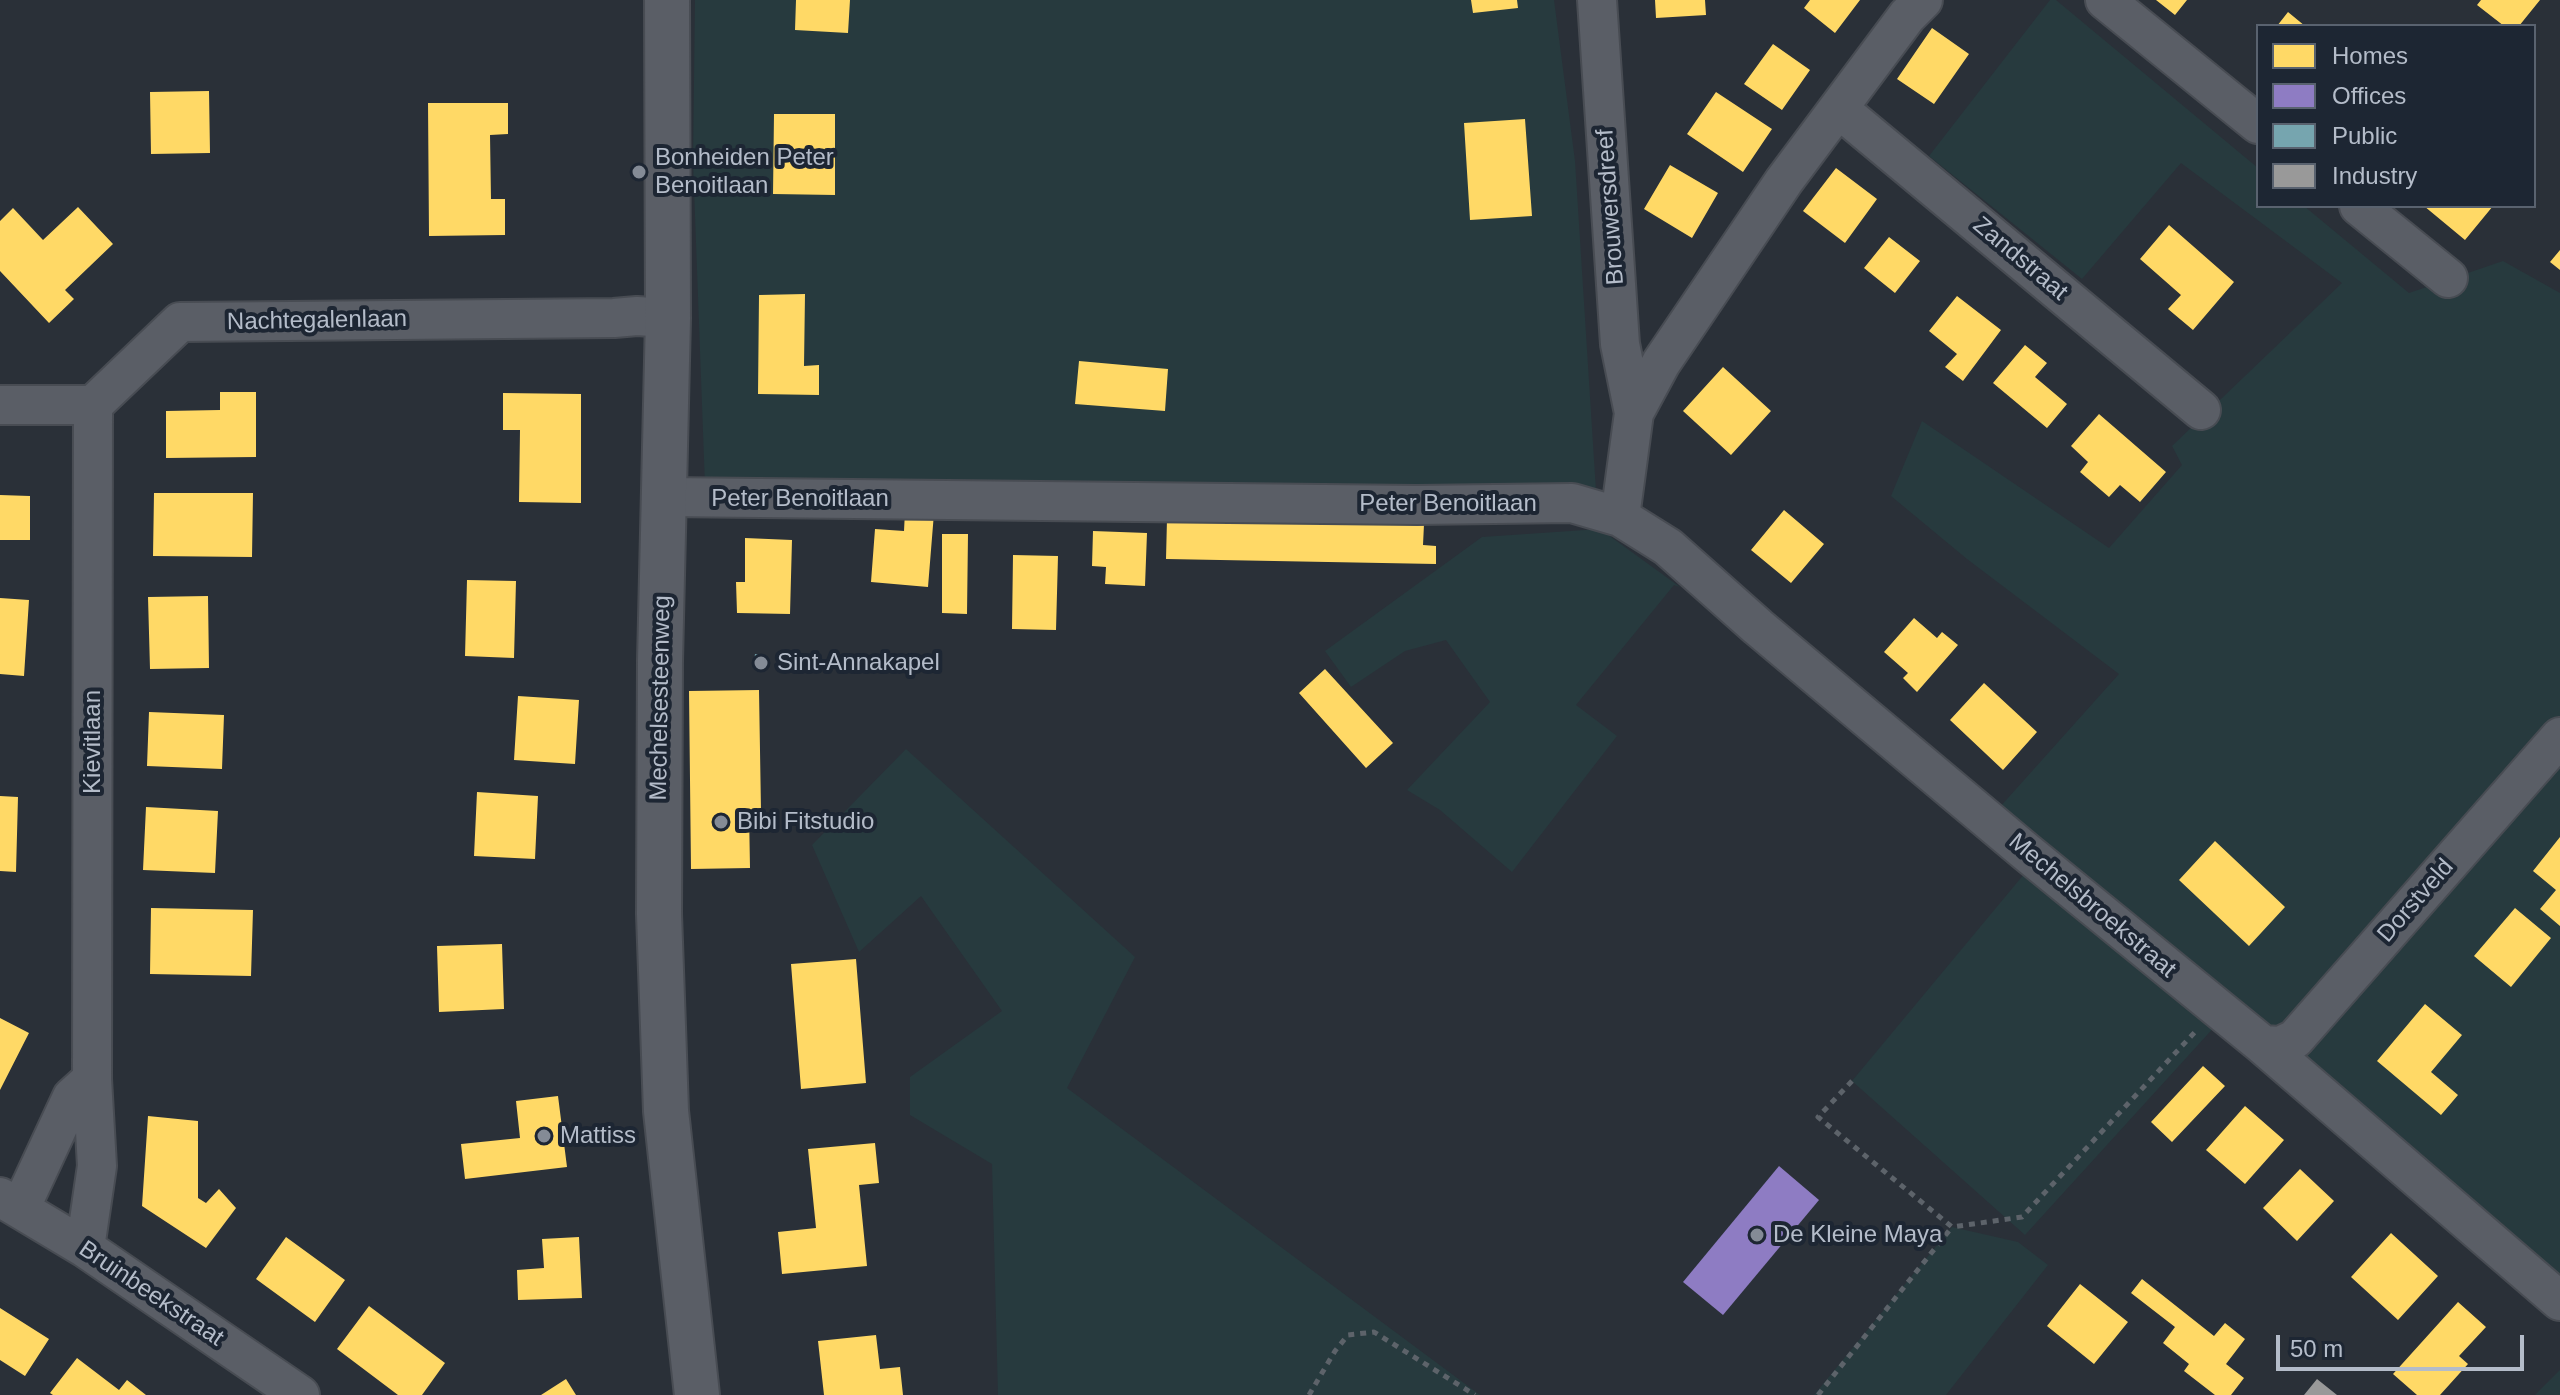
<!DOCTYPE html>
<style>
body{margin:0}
#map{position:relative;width:2560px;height:1395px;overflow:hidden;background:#2a3038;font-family:Helvetica,sans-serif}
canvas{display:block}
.legend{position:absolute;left:2256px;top:24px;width:280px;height:184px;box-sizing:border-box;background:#1d2633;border:2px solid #59626f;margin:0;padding:10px 14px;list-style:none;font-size:24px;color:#b4bcc9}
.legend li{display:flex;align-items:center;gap:16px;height:40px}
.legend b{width:40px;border:2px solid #59626f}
.scale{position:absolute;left:2276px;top:1335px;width:248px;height:36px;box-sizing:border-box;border:4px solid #b4bcc9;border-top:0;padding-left:10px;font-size:24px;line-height:28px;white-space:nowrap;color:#b4bcc9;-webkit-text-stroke:6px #1d2633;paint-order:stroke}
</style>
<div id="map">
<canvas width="2560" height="1395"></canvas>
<ul class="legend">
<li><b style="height:22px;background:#ffd966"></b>Homes</li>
<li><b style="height:22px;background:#8e7cc3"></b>Offices</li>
<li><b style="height:22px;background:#76a5af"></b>Public</li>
<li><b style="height:22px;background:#999"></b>Industry</li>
</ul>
<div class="scale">50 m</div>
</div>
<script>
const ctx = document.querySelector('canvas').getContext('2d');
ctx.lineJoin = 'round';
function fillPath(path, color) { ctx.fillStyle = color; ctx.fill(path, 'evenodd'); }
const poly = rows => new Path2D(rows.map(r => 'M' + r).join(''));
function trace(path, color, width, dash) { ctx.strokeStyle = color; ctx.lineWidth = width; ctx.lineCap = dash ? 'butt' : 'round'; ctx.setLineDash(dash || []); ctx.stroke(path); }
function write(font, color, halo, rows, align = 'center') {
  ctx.font = font + ' Helvetica,sans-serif'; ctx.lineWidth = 8; ctx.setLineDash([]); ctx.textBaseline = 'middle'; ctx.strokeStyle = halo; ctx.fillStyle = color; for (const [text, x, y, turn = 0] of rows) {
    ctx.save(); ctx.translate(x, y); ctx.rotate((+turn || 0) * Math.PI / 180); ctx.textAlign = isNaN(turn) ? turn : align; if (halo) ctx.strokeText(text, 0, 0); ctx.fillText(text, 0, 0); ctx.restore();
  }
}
fillPath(poly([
 [695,0,1554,0,1575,161,1596,491,705,486,693,161],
 [2050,0,2056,0,2258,168,2258,206,2304,206,2409,293,2503,261,2560,293,2560,1289,2238,1001,2025,1235,1852,1081,2025,873,1999,808,2119,674,1967,559,1891,496,1922,421,2109,548,2182,465,2172,446,2342,283,2181,163,2082,279,1929,156],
 [1600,529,1680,587,1674,585,1576,705,1617,736,1512,872,1440,810,1407,790,1490,702,1446,640,1405,651,1351,687,1325,651,1482,537],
 [906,749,1135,957,1067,1088,1480,1395,998,1395,992,1164,910,1115,910,1077,1002,1011,921,896,859,952,812,845],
 [1952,1227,2018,1242,2048,1265,1946,1395,1814,1395],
 [2560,1370,2560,1395,2535,1395]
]), '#273a3e');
fillPath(poly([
 [796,0,850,0,848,33,795,30],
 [1471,0,1517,0,1518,8,1473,13],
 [1655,0,1705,0,1706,15,1656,18],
 [1810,0,1860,0,1835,33,1804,8],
 [2156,0,2187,0,2175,15],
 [2481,0,2540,0,2519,26,2504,26,2477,5],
 [2288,12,2305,26,2277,26],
 [1932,28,1969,54,1934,104,1897,79],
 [1773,44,1810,70,1782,110,1744,84],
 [209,91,210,153,151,154,150,92],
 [1716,92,1772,129,1743,172,1687,134],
 [428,103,508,103,508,134,490,135,491,199,505,199,505,235,429,236],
 [774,114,835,114,835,195,773,194],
 [1525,119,1532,216,1470,220,1464,123],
 [1670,165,1718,193,1692,238,1644,209],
 [1836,168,1877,199,1845,243,1803,211],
 [2424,206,2493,206,2465,240],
 [78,207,113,244,65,290,74,299,49,323,0,271,0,221,13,208,43,240],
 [2169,225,2234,282,2193,330,2168,309,2181,295,2140,259],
 [1889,237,1920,261,1895,293,1864,268],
 [2560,250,2560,270,2550,262],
 [805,294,804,366,819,365,819,395,758,394,759,295],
 [1957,296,2001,330,1963,381,1945,367,1957,354,1929,331],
 [2025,345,2047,363,2035,377,2067,404,2047,428,1993,383],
 [1079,361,1168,369,1165,411,1075,404],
 [1723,367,1771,411,1731,455,1683,411],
 [220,392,256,392,256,457,166,458,166,411,220,410],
 [503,393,581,394,581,503,519,502,520,430,503,430],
 [2099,414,2166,472,2140,502,2120,485,2109,497,2080,472,2088,462,2071,446],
 [154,493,253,493,252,557,153,556],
 [0,495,30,496,30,540,0,540],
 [1784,510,1824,544,1791,583,1751,550],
 [905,511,934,513,928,587,871,582,875,529,904,531],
 [1167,519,1424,524,1423,545,1436,546,1436,564,1166,559],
 [1093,531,1147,533,1145,586,1105,584,1106,567,1092,566],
 [942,534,968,534,967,614,942,613],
 [745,538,792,540,790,614,737,613,736,582,745,582],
 [1013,555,1058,556,1056,630,1012,629],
 [467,580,516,581,514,658,465,656],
 [208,596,209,668,150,669,148,597],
 [0,598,29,600,24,676,0,674],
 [1914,618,1937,638,1942,632,1958,645,1917,692,1903,678,1908,673,1884,652],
 [1325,669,1393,743,1366,768,1299,693],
 [1984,683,2037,732,2003,770,1950,720],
 [759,690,761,811,749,811,750,868,691,869,689,691],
 [518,696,579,700,575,764,514,760],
 [149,712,224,715,222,769,147,766],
 [477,792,538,796,535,859,474,856],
 [0,796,18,797,16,872,0,871],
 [146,807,218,811,215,873,143,870],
 [2560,837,2560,926,2540,909,2556,890,2533,871],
 [2215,841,2285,907,2249,946,2179,880],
 [151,908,253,910,251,976,150,974],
 [2515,908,2551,938,2511,987,2474,956],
 [502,944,504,1009,439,1012,437,946],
 [856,959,866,1083,801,1089,791,964],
 [2425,1004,2462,1035,2431,1072,2458,1095,2441,1115,2377,1061],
 [0,1018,29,1033,0,1090],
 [2203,1066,2225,1086,2172,1142,2151,1122],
 [558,1096,567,1167,465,1179,461,1144,520,1138,516,1101],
 [2245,1106,2284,1140,2245,1184,2206,1150],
 [148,1116,198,1121,198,1198,206,1203,219,1189,236,1208,206,1248,142,1206],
 [875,1143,879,1183,859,1185,867,1266,782,1274,778,1232,816,1228,808,1149],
 [2300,1169,2334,1201,2297,1241,2263,1208],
 [2391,1233,2438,1276,2398,1320,2351,1277],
 [286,1237,345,1280,315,1322,256,1279],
 [579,1237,582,1298,518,1300,517,1270,544,1268,542,1239],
 [2142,1279,2214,1336,2225,1323,2245,1339,2226,1364,2244,1378,2231,1395,2215,1395,2184,1371,2189,1364,2163,1343,2175,1327,2131,1293],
 [2080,1284,2128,1322,2094,1364,2047,1326],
 [2458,1302,2486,1327,2459,1356,2468,1364,2440,1395,2417,1395,2393,1374],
 [369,1306,445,1363,422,1395,398,1395,337,1349],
 [0,1308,49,1339,25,1376,0,1360],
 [876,1335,880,1369,900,1367,903,1395,824,1395,818,1341],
 [77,1358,119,1390,127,1380,146,1395,53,1395,50,1393],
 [566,1379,576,1395,541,1395]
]), '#ffd966');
fillPath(poly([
 [1779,1166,1819,1200,1723,1315,1683,1282]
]), '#8e7cc3');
fillPath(poly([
 [755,654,765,656,764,659,769,660,768,667,763,666,762,669,753,668]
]), '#76a5af');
fillPath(poly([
 [2317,1379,2337,1395,2304,1395]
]), '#999');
const minor = poly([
 [1597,0,1620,344,1634,413],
 [2105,0,2258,124],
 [1839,109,2201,410],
 [2359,206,2448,278],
 [0,405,93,405,180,322,614,318,637,316,668,318],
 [665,497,1417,505,1572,503,1620,517,1668,547,1758,627,2025,851,2263,1045,2560,1301],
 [1620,517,1634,413,1661,363,1784,181,1907,16,1923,0],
 [2263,1045,2280,1046,2295,1039,2560,737],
 [0,1197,85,1248,300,1395],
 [20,1209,72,1097,92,1079],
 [85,1248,97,1166,92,1079,93,405]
]);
const tertiary = poly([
 [667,0,668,318,660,661,659,914,666,1111,697,1395]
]);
trace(minor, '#484c53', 42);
trace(tertiary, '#484c53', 48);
trace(poly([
 [1852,1081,1818,1117,1952,1227,2022,1217,2195,1032],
 [1309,1395,1335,1351,1348,1335,1374,1332,1475,1395],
 [1818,1395,1952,1227]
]), '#5d636a', 5, [6, 6]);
trace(minor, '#5a5e66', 38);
trace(tertiary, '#5a5e66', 44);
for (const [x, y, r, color] of [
 [639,172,8,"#848b96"],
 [761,663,8,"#848b96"],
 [721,822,8,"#848b96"],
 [544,1136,8,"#848b96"],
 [1757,1235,8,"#848b96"]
]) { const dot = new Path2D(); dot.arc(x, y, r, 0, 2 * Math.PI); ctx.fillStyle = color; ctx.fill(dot); trace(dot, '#1d2633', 3); }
write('24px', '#b4bcc9', '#1d2633', [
 ["Bonheiden Peter",655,158],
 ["Benoitlaan",655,186],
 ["Sint-Annakapel",777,663],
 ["Bibi Fitstudio",737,822],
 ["Mattiss",560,1136],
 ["De Kleine Maya",1773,1235]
], 'left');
write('24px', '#b4bcc9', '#1d2633', [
 ["Brouwersdreef",1611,207,-94],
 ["Zandstraat",2020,259,40],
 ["Nachtegalenlaan",317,321,-1],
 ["Peter Benoitlaan",800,499],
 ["Peter Benoitlaan",1448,504],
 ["Mechelsesteenweg",661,698,-89],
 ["Kievitlaan",93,742,-90],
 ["Dorstveld",2416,901,-49],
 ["Mechelsbroekstraat",2092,906,40],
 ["Bruinbeekstraat",151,1294,34]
]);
</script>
